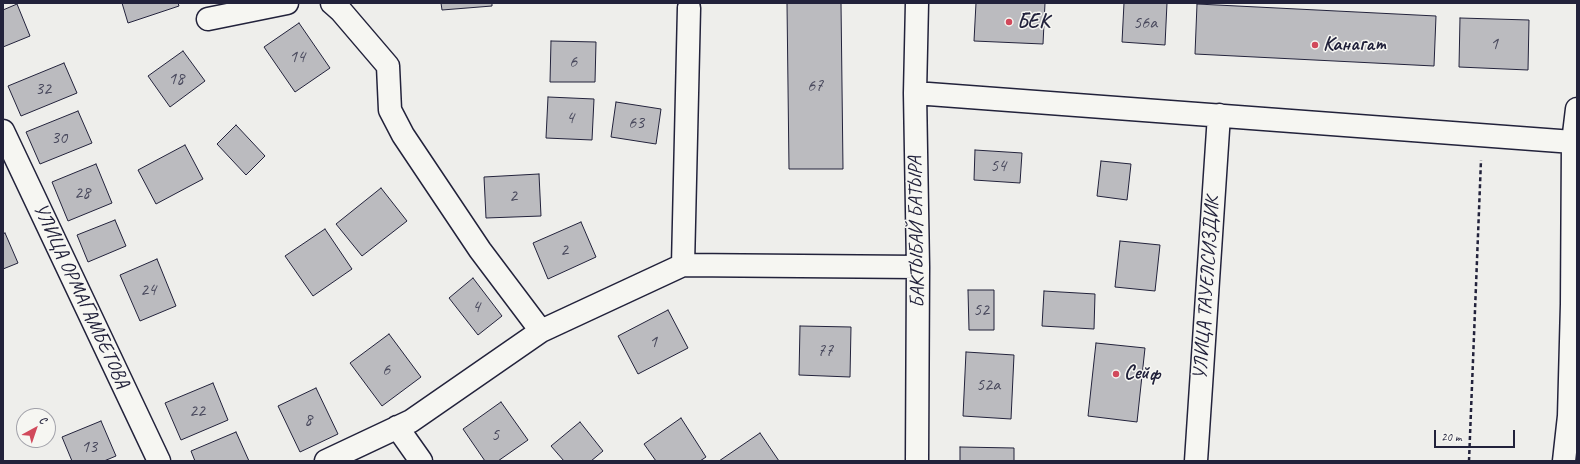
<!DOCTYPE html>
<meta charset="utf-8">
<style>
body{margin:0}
#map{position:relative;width:1580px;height:464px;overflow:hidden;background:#eeeeeb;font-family:Caveat,sans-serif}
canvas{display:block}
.frame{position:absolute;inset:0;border:4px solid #22223b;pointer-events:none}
.north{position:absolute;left:16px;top:408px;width:40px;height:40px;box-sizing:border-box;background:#f6f6f2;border:1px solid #a1a1a9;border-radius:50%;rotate:40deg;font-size:11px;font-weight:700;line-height:16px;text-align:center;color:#22223b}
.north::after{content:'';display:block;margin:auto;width:14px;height:18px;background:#d1495b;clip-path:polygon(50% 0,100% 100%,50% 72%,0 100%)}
.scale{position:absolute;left:1434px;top:430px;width:81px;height:18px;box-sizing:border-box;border:2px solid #22223b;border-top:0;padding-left:5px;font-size:12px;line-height:14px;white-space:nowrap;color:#22223b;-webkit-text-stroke:3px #f6f6f2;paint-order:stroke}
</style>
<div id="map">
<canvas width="1580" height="464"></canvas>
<div class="frame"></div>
<div class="north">С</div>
<div class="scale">20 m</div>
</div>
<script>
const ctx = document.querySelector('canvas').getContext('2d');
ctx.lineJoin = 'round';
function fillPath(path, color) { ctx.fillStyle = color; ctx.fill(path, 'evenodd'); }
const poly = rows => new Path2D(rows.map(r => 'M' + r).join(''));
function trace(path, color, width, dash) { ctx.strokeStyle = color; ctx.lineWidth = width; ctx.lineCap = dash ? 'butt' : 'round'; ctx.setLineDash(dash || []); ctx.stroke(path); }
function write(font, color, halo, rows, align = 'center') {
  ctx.font = font + ' Caveat,sans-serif'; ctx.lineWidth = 3; ctx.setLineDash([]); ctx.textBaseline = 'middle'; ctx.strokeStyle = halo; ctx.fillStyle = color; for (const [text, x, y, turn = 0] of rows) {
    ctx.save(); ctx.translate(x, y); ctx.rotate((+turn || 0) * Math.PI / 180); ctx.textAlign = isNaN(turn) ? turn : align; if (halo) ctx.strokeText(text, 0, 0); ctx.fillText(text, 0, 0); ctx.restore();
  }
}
const building = poly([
 [122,3,178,3,179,6,128,23,122,3],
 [441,3,492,3,492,6,442,10,441,3],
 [787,3,841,3,843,169,789,169,787,3],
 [976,3,1045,3,1043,44,974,41,976,3],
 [1124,3,1167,3,1165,45,1122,42,1124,3],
 [17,4,30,36,3,47,3,10,17,4],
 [1197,4,1436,16,1434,66,1195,54,1197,4],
 [1460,18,1529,20,1528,70,1459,67,1460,18],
 [299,23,330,68,295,92,264,47,299,23],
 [551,41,596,42,595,82,550,82,551,41],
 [183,51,205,81,170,107,148,76,183,51],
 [64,63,77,93,21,116,8,86,64,63],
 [548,97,594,99,592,140,546,138,548,97],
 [616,102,661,109,656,144,611,137,616,102],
 [78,111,92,143,40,164,26,132,78,111],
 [236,125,265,156,246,175,217,144,236,125],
 [185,145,203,179,156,204,138,170,185,145],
 [975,150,1022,153,1020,183,974,180,975,150],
 [1101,161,1131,164,1127,200,1097,196,1101,161],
 [96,164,112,203,68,221,52,182,96,164],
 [539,174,541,216,486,218,484,177,539,174],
 [381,188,407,221,362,256,336,224,381,188],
 [115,220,126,246,88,262,77,235,115,220],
 [581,222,596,257,548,279,533,243,581,222],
 [325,229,352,269,313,296,285,256,325,229],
 [5,233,18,263,3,269,3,234,5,233],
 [1120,241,1160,245,1155,291,1115,287,1120,241],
 [157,259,176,306,140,321,120,275,157,259],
 [473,278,502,316,478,335,449,298,473,278],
 [968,290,994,290,994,330,969,330,968,290],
 [1044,291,1095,294,1094,329,1042,326,1044,291],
 [668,310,688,348,638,374,618,336,668,310],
 [800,326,851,327,850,377,799,375,800,326],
 [389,334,421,377,382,406,350,363,389,334],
 [1096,343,1145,348,1137,422,1088,416,1096,343],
 [966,352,1014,355,1011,419,963,416,966,352],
 [213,383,228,420,181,440,165,403,213,383],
 [316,388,338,434,300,452,278,406,316,388],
 [501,402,528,440,498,461,485,461,463,429,501,402],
 [681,418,706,457,700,461,656,461,644,444,681,418],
 [101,421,116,456,104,461,72,461,62,437,101,421],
 [580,422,603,451,591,461,564,461,551,446,580,422],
 [236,432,249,461,195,461,191,451,236,432],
 [760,433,779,461,719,461,760,433],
 [960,447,1014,448,1014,461,960,461,960,447]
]);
fillPath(building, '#bbbbbf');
trace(building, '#22223b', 1);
const minor = poly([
 [332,3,341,11,388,66,390,110,403,135,480,250,541,331],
 [208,19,287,3],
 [915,93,1573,142],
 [3,131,159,461],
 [683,265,689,8],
 [397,427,421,461],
 [326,461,411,421,541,331,683,265,918,267],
 [917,461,918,267,915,93,917,3],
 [1196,461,1219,115],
 [1564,461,1569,416,1572,304,1573,142,1577,109]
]);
trace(minor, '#22223b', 25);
trace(poly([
 [1469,461,1481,160]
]), '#22223b', 2.5, [4, 3]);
trace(minor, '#f6f6f2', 22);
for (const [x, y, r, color] of [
 [1009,22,4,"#d1495b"],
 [1315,45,4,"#d1495b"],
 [1116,374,4,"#d1495b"]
]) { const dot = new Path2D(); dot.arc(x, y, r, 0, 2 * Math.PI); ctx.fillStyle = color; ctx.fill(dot); trace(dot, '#f6f6f2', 1.5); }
write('18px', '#48485c', null, [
 ["56а",1145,23],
 ["1",1494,44],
 ["14",297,57],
 ["6",573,62],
 ["18",176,79],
 ["67",815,86],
 ["32",43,89],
 ["4",570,118],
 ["63",636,123],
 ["30",59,138],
 ["54",998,166],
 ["28",82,193],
 ["2",513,196],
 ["2",564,250],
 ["24",148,290],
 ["4",476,307],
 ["52",981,310],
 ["1",653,342],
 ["77",825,351],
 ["6",386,370],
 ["52а",988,385],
 ["22",197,411],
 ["8",308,420],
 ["5",495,435],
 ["13",89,447]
]);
write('bold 20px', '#22223b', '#f6f6f2', [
 ["БЕК",1017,22],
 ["Канагат",1323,45],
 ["Сейф",1124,374]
], 'left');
write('20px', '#22223b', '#f6f6f2', [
 ["БАКТЫБАЙ БАТЫРА",917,232,-91],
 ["УЛИЦА ТАУЕЛСИЗДИК",1207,288,-86],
 ["УЛИЦА ОРМАГАМБЕТОВА",81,296,65]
]);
</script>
